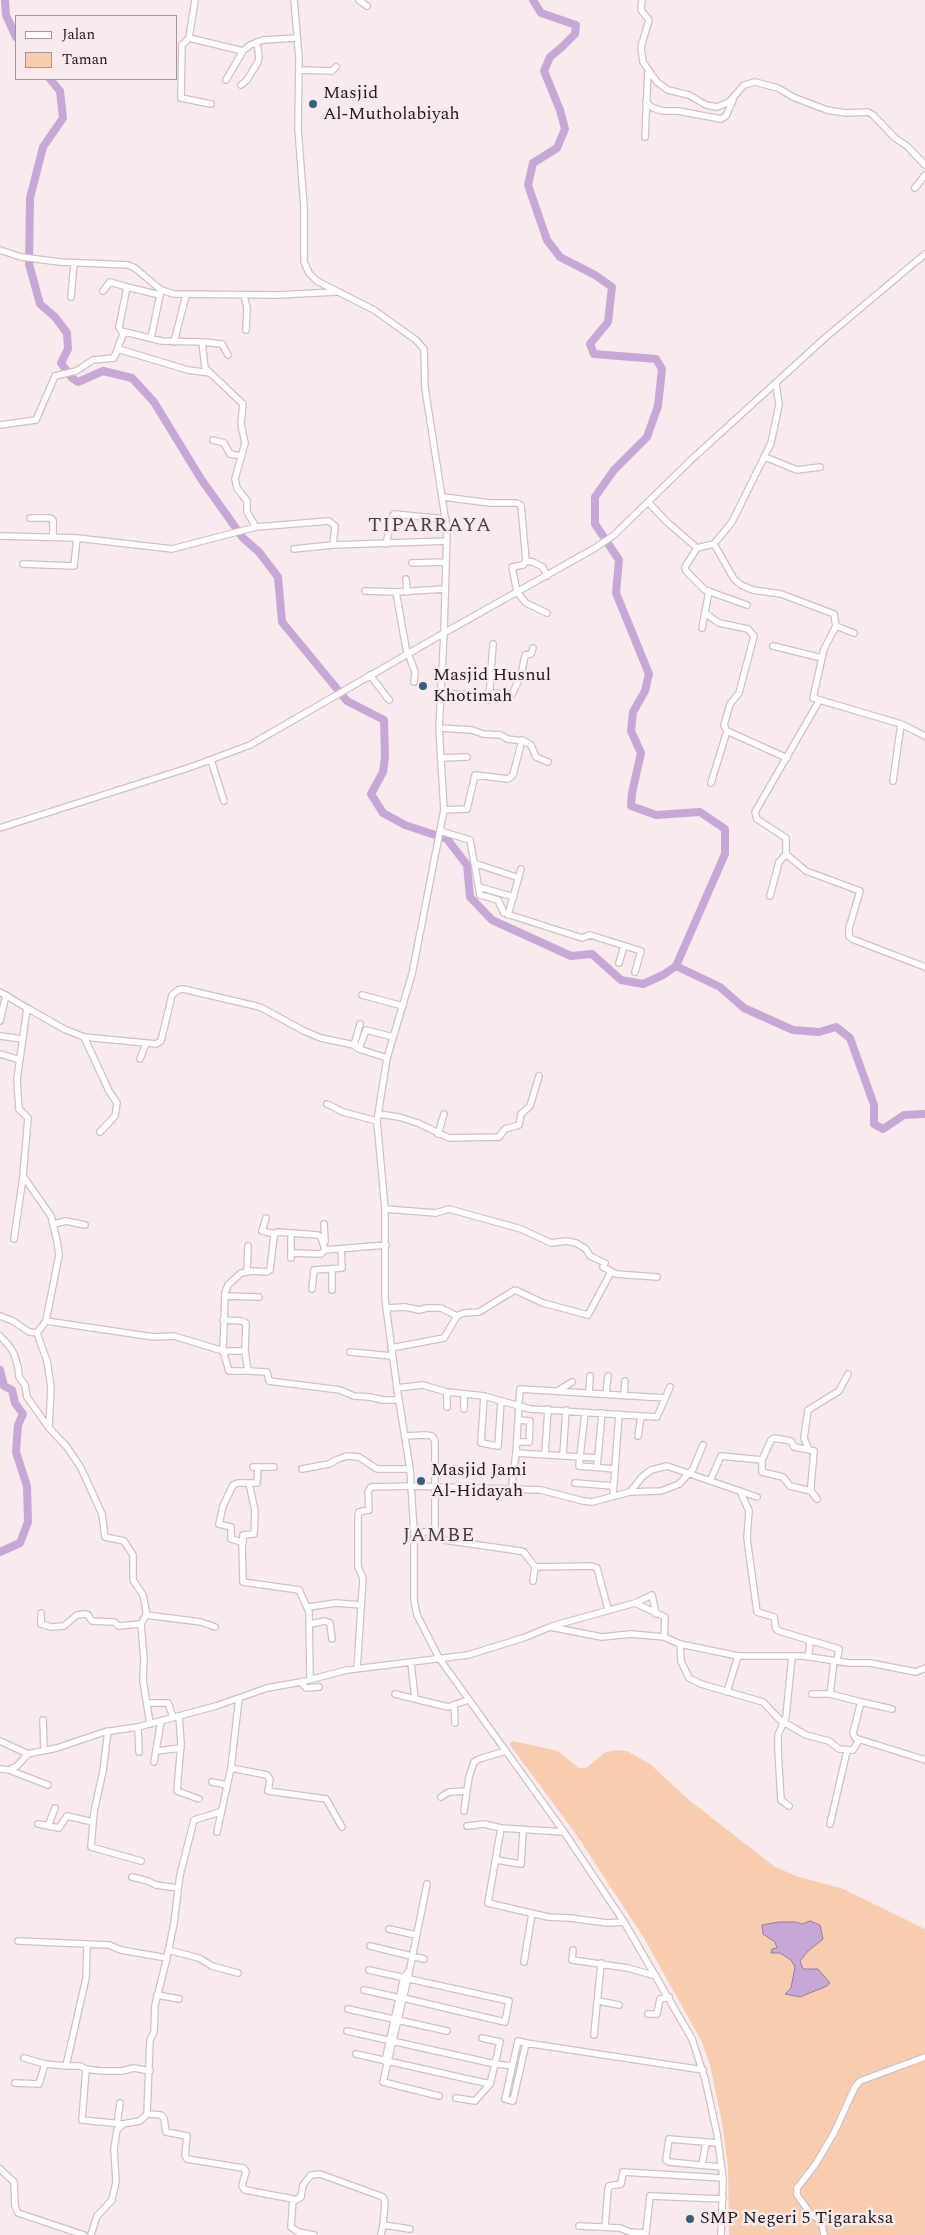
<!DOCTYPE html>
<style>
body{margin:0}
#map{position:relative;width:925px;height:2235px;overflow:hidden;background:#f9eaed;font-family:Spectral,serif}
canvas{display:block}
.legend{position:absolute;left:15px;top:15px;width:162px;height:65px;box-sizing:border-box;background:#f9eaed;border:1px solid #a19699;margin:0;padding:6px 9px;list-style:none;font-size:15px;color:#1e191a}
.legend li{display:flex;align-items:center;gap:10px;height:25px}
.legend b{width:25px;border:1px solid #a19699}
</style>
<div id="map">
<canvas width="925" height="2235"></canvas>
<ul class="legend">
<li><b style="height:6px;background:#fff"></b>Jalan</li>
<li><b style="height:14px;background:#f7ccaf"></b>Taman</li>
</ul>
</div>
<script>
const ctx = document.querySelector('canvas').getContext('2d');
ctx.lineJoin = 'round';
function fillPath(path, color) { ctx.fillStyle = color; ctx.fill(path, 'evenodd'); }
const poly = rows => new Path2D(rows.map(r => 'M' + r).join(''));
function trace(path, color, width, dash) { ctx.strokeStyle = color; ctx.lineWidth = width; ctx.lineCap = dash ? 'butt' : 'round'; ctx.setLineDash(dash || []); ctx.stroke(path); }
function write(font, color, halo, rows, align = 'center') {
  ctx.font = font + ' Spectral,serif'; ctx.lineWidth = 5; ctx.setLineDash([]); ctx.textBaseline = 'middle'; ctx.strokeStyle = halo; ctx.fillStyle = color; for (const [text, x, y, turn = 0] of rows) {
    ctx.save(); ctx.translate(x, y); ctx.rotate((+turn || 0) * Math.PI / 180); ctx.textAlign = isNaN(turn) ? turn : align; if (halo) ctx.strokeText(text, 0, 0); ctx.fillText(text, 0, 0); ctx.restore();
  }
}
fillPath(poly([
 [513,1741,558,1751,579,1768,586,1768,604,1753,615,1750,627,1751,650,1764,689,1800,775,1867,799,1877,841,1888,925,1929,925,2235,729,2235,728,2167,722,2122,710,2065,702,2042,644,1938,576,1834,509,1744]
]), '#f7ccaf');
const water = poly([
 [810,1921,820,1925,823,1939,808,1951,800,1961,803,1969,818,1969,830,1983,827,1986,800,1997,785,1994,791,1988,795,1967,791,1960,780,1953,771,1953,772,1949,777,1948,775,1942,763,1934,762,1925,779,1922,795,1922,802,1924,810,1921]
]);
fillPath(water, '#c7a7d6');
trace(water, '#947c9e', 1);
trace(poly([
 [5,0,6,15,16,37],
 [50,79,60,91,63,118,43,147,30,198,29,264,40,304,55,317,67,333,68,349,61,363,72,378,78,382,103,371,132,378,154,402,201,479,243,538,259,552,278,577,282,622,347,701,384,720,385,757,383,772,371,794,383,813,405,825,447,839,467,865,470,897,492,920,571,956,592,954,621,980,643,984,663,975,676,966,725,854,725,829,700,812,656,815,631,806,632,793,641,753,631,731,633,712,645,691,649,674,616,593,619,560,595,524,595,497,614,470,647,437,658,406,662,369,656,359,594,354,590,344,608,322,612,287,595,275,560,257,547,240,528,185,533,163,557,148,565,129,560,110,544,71,550,57,562,47,575,34,576,25,541,13,533,0],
 [676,966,720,987,744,1008,775,1022,793,1030,819,1032,836,1027,850,1038,874,1105,874,1124,883,1129,904,1115,925,1114],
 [0,1370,4,1386,12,1390,15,1403,23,1414,18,1425,16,1452,27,1486,28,1522,20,1543,0,1552]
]), '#c7a7d6', 8);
const minor = poly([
 [195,0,189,38,182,45,181,98,211,104],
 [359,0,367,6],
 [642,0,641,10,649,20,641,47,643,62,657,82,668,90,689,95,706,105,717,107,729,102,744,85,755,82,778,88,793,97,827,110,846,113,868,112,873,115,895,138,907,146,925,165],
 [189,38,243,51],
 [299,70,332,71,336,67],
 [226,80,243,51,250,45,263,40,297,38],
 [241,85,247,80,258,62,259,57,257,42],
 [646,102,653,108,663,111,678,111,721,119,726,116,733,100],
 [645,137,648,71],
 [915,188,925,175],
 [0,250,21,257,60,262,128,265,135,268,161,290,174,294,277,295,336,292],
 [127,287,160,295],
 [103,291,110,282,127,287,119,327,121,331,162,341,202,342,205,368,243,404,241,424,245,443,235,479,237,488,247,501,247,512,256,527],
 [244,295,247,308,246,330],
 [71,297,74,263],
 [151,338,161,290],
 [174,342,186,295],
 [202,342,222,344,228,355],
 [118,349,188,370,210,373],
 [0,425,36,420,55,376,76,371,93,360,114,358,124,332],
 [213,440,224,443,230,454,241,456],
 [765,457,797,470,820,467],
 [443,497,490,503,517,503,521,505,526,561,523,565,512,567,517,592,526,603,547,613],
 [648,502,667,522,697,548,714,544],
 [30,518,50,518,53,520,53,537],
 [0,536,77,538,172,549,256,527,329,521,335,526,333,545,447,541],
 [386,544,392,517,394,514,446,519],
 [714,544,734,579,741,585,753,590,781,594,834,614,836,626,824,649,813,698,901,724,925,736],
 [714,544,732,522,771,443,779,405,776,384],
 [697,548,685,567,686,571,705,590,747,605],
 [294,549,333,545],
 [526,561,533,562,543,567,547,576],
 [412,563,446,562],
 [23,564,74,566,77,538],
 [406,579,407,592],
 [365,591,396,592],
 [705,613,719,623,748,629,754,636,739,693,730,704,724,725,727,731,787,758],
 [836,626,854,633],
 [702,628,709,591],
 [773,646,822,658],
 [408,653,415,672,414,682],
 [407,654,396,592,445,589],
 [370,675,389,700],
 [442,693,470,695,489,700,493,644],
 [490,693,512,694,521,676,525,655,531,654,533,648],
 [439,728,472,730,483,734,501,735,507,739,524,741,531,745,536,757,548,762],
 [441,758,467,757],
 [211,760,224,801],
 [893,781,901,724],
 [711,783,727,731],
 [444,810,467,809,475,775,508,779,513,775,522,740],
 [0,828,191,767,250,745,444,633,447,530,425,388,424,349,416,340,374,310,317,281,309,273,304,262,304,207,298,128,299,58,294,0],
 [440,831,470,840,480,895,498,900,504,913,582,938,590,935,641,951,635,972],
 [786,854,786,838,757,819,755,812,819,701],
 [474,863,519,878],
 [479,887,514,897],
 [770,896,779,862,786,854,806,871,860,891,849,928,849,936,852,939,925,967],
 [508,915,521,869],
 [619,963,624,946],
 [0,992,27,1008,17,1080,19,1109,28,1118,23,1176,51,1216,57,1241,59,1255,46,1321,37,1333],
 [362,995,403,1006],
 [27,1008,64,1029,84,1037,156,1044,161,1041,172,995,178,990,183,989,260,1007,304,1031,321,1038,354,1045,359,1049,387,1058],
 [0,1021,6,995],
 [0,1036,22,1039],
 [84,1037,109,1091,117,1103,115,1116,100,1132],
 [354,1045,360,1024],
 [359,1049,366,1030,393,1037],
 [0,1054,20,1060],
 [140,1059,146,1043],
 [327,1104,343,1112,377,1121],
 [378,1114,399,1117,418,1123,449,1138,499,1137,505,1129,519,1125,521,1114,530,1106,539,1076],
 [438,1134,444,1114],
 [385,1209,436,1213,449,1209,521,1229,551,1243,566,1241,576,1243,586,1249,590,1256,605,1263,603,1267,616,1274,657,1277],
 [266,1218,262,1231,275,1234],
 [54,1224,66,1221,85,1225],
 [324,1224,325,1241],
 [14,1239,23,1177],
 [291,1253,321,1254,325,1250,386,1245],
 [291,1258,291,1233],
 [247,1272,248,1246],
 [312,1289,314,1270,342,1268,341,1249],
 [332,1290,332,1269],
 [225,1296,259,1297],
 [386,1308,405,1307,419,1310,427,1308,441,1308,457,1316],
 [0,1316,13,1321,29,1332,37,1333],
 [223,1320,242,1321,246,1323,245,1351],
 [46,1321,154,1337,174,1336,223,1351,245,1351,248,1371,267,1372,269,1381,340,1390,354,1396,370,1397,383,1400,399,1400],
 [37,1333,47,1361,51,1387,49,1428],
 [0,1336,10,1347,14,1354,18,1367,19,1377,25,1385,27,1397,49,1428,67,1447,81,1468,102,1514,105,1537,124,1541,133,1555,133,1580,143,1595,146,1610,146,1615,141,1624],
 [391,1348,444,1338,457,1316,464,1313,479,1312,515,1290,543,1303,588,1315,611,1272],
 [350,1352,392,1356],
 [248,1371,229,1371,223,1351,225,1293,228,1285,241,1273,253,1271,267,1272,270,1270,274,1236,277,1232,318,1235,321,1237,325,1250],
 [397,1388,423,1385,447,1392,484,1396,530,1409,657,1417,670,1387],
 [559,1390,572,1382],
 [589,1393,590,1376],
 [606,1394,608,1376],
 [624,1395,625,1381],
 [484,1396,481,1443,498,1446,501,1401],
 [447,1407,447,1392],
 [464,1409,464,1394],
 [585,1412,579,1466,615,1469],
 [405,1436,426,1435,432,1436,435,1441,435,1532],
 [638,1436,641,1416],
 [517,1442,529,1442,530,1421,519,1420],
 [808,1448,804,1438,808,1410,839,1391,848,1374],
 [545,1454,548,1409],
 [563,1455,566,1410],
 [598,1458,516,1453,520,1389,665,1398],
 [253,1467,274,1467],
 [258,1467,257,1483,238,1483,233,1485,223,1506,219,1524,231,1527,231,1539,242,1542,243,1582,299,1590,309,1612,310,1679],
 [597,1467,602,1413],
 [302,1469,329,1464,336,1460,347,1456,359,1457,377,1469,410,1469],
 [710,1481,721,1456,762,1460],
 [575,1483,613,1486],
 [512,1485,516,1453],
 [740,1491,749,1511,747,1538,757,1612,774,1617,776,1629,779,1631,839,1649,837,1661],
 [811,1491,790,1486,783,1477,762,1472,762,1460,771,1440,774,1438,791,1441,794,1447,814,1451,811,1485,811,1491,817,1499],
 [630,1492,661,1491,679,1484,693,1469,703,1445],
 [613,1496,619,1414],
 [414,1532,435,1532,444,1540,520,1551,524,1552,535,1567,533,1581],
 [243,1543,243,1535,254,1534,255,1511,249,1483],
 [535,1567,592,1566,597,1568,608,1609],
 [635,1603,652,1595,656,1614],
 [308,1607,336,1603,361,1605],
 [41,1613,41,1624,51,1627,64,1626,77,1615,84,1614,88,1615,92,1621,114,1622,119,1626,141,1624,144,1659,143,1680,150,1724],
 [146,1615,201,1622,215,1627],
 [310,1624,325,1621,330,1623,332,1639],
 [552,1626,635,1603,665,1617,664,1637],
 [680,1644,681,1661,689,1678,701,1684,763,1702,780,1720,806,1735,829,1741,839,1749,853,1750,859,1740],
 [808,1657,810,1645,808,1640],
 [411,1663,415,1699],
 [357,1669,363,1578,358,1567,358,1516,359,1512,369,1510,368,1492,371,1487,412,1486,541,1490,583,1501,592,1502,630,1492,642,1477,651,1470,667,1466,757,1497],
 [301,1682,306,1688,319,1687],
 [727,1692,738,1656],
 [395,1694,448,1707,468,1700],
 [812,1694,830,1694,861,1702,853,1733,855,1738,925,1760],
 [830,1694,834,1661],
 [861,1702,892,1709],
 [147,1703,168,1703,173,1717],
 [454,1706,455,1723],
 [179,1716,181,1743,177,1791,199,1799],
 [43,1720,44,1750],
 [138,1727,139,1752],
 [108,1731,103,1771,94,1812,91,1847,141,1861],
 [0,1741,28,1754],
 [156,1751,181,1748],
 [154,1762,161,1721],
 [231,1768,267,1775,270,1780,268,1791,326,1799,342,1827],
 [0,1769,9,1770,17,1766,28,1754,32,1753,57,1748,104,1732,138,1727,216,1706,267,1688,301,1682,347,1670,468,1655,523,1638,550,1627,602,1637,631,1634,664,1637,680,1644,738,1656,803,1656,849,1663,870,1663,916,1672,925,1668],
 [9,1770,48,1785],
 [212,1782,227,1785],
 [441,1797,449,1792,467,1791],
 [789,1806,781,1800,778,1750,778,1735,786,1717,792,1656],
 [464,1811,469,1777,474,1762,479,1759,506,1751],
 [38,1824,59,1828,67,1816,93,1822],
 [830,1824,847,1751],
 [48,1826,55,1808],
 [467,1826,484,1824,501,1828],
 [217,1832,231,1768,239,1698],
 [564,1832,501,1828,488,1903,548,1917,570,1918,607,1923,624,1922],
 [496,1860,521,1864,523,1830],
 [132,1877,148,1881,156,1885,178,1888],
 [389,1929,416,1935],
 [18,1941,109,1945,121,1950,167,1958,174,1923,180,1875,194,1820,220,1812],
 [370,1946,424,1959],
 [168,1950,199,1958,212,1966,238,1973],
 [573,1950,572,1960,628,1968,656,1976],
 [524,1962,532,1914],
 [369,1970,509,2001,505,2022,403,1998],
 [408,1972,404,1977,385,2061,387,2065,408,1978,427,1884],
 [364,1990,400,1998],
 [157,1995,179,1999],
 [598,2001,619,2005],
 [348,2009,447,2031],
 [648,2014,657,2014,660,1999,669,1997],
 [347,2031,495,2064,500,2042,482,2038],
 [594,2035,601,1963],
 [518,2041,526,2043,513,2101,505,2099,518,2041],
 [526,2043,703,2070],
 [356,2054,490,2084,495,2064,513,2066],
 [24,2058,45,2064],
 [387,2065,383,2082,439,2096],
 [66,2066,80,2066,86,2069,101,2071,122,2071,134,2068,150,2071],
 [86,2069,82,2120,123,2124],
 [15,2083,39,2084,45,2064,66,2066,86,1978,87,1945],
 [456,2098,475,2101,490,2084],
 [147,2114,161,2115,164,2118,166,2132,187,2136,185,2155,187,2159,243,2168,246,2171,242,2186,245,2190,293,2199,291,2227,298,2232,314,2235],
 [117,2124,120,2103],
 [718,2143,669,2139,666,2160,669,2162,721,2167],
 [702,2165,706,2142],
 [0,2169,14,2182,15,2206,18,2213,84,2235],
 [294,2201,301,2197,303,2185,311,2175,320,2174,383,2197,385,2202,383,2225],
 [579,2226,620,2228,630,2232,646,2233,650,2196,723,2199],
 [605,2227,608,2189,609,2186,621,2184,623,2172,723,2178],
 [91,2235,97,2216,112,2200,116,2182,114,2149,117,2130,123,2124,140,2121,147,2114,150,2040,154,2032,155,2005,167,1958],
 [381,2235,383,2225,410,2229],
 [721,2235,723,2178,717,2134,705,2079,692,2039,624,1922,564,1832,439,1658,417,1615,414,1600,414,1532,410,1469,397,1388,385,1299,385,1209,377,1121,387,1058,412,974,444,810,439,728,444,633,595,548,614,535,691,460,826,337,925,254],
 [824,2235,821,2221,810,2213,797,2195,797,2188,815,2165,834,2133,855,2087,860,2081,925,2057]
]);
trace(minor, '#cfc0c3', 8);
trace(minor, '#fff', 5.5);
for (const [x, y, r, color] of [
 [313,104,5,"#316180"],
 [423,686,5,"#316180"],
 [421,1481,5,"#316180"],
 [690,2219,5,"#316180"]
]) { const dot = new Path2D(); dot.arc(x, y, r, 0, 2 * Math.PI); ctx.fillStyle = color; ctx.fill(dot); trace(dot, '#f9eaed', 2); }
write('18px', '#1e191a', '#f9eaed', [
 ["Masjid",323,94],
 ["Al-Mutholabiyah",323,115],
 ["Masjid Husnul",433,676],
 ["Khotimah",433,697],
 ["Masjid Jami",431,1471],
 ["Al-Hidayah",431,1492],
 ["SMP Negeri 5 Tigaraksa",700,2219]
], 'left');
ctx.letterSpacing = '1px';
write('20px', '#4b4042', '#f9eaed', [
 ["TIPARRAYA",430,527],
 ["JAMBE",439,1537]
]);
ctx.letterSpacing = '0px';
</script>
